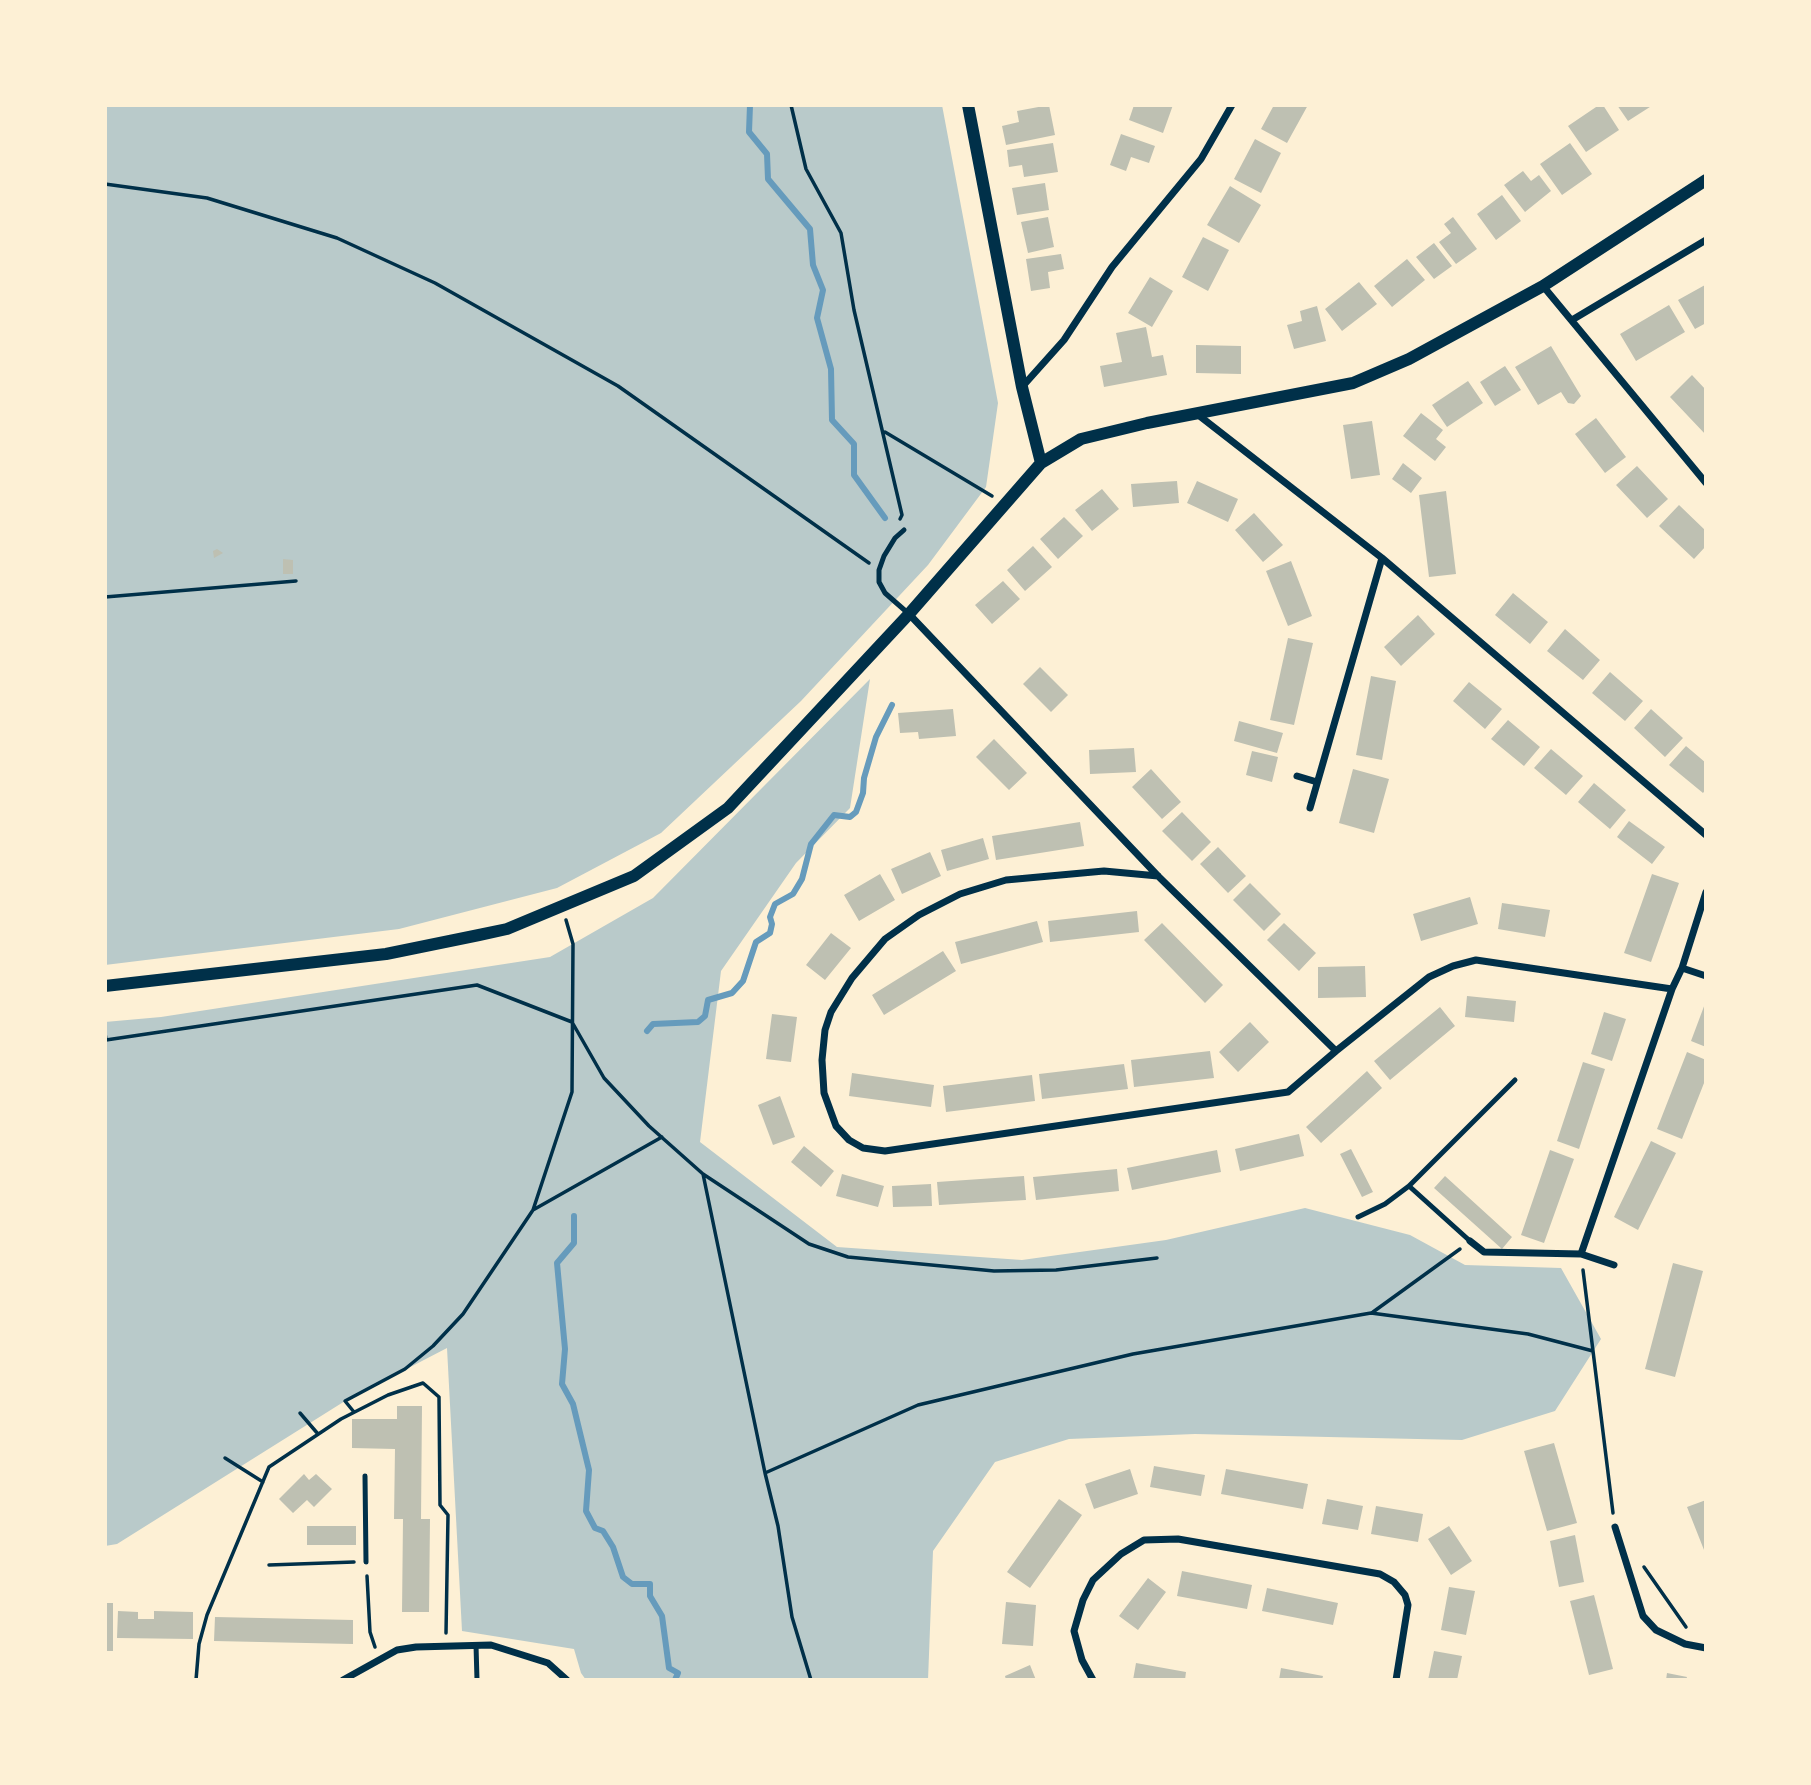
<!DOCTYPE html>
<style>
body{margin:0}
#map{position:relative;width:1811px;height:1785px;overflow:hidden;background:#fdf0d5;font-family:Merriweather,serif}
canvas{display:block}
.frame{position:absolute;inset:0;border:107px solid #fdf0d5;pointer-events:none}
</style>
<div id="map">
<canvas width="1811" height="1785"></canvas>
<div class="frame"></div>
</div>
<script>
const ctx = document.querySelector('canvas').getContext('2d');
ctx.lineJoin = 'round';
function fillPath(path, color) { ctx.fillStyle = color; ctx.fill(path, 'evenodd'); }
const poly = rows => new Path2D(rows.map(r => 'M' + r).join(''));
function trace(path, color, width, dash) { ctx.strokeStyle = color; ctx.lineWidth = width; ctx.lineCap = dash ? 'butt' : 'round'; ctx.setLineDash(dash || []); ctx.stroke(path); }
fillPath(poly([
 [105,105,942,105,998,403,986,487,928,565,801,701,661,833,557,888,399,929,105,965],
 [870,679,850,808,796,863,721,971,700,1142,837,1247,1022,1260,1166,1240,1305,1208,1410,1235,1465,1265,1561,1268,1601,1339,1555,1411,1462,1440,1195,1434,1069,1439,995,1462,933,1551,928,1680,586,1680,581,1673,574,1649,462,1631,447,1348,345,1401,117,1544,105,1546,105,1022,161,1017,550,957,653,898]
]), '#b9caca');
trace(poly([
 [750,105,749,132,767,154,768,179,810,229,813,265,823,290,817,318,831,369,832,420,854,444,854,475,885,518],
 [647,1031,653,1024,698,1022,705,1016,708,1000,732,993,743,981,756,942,770,933,772,924,770,917,775,904,793,894,802,879,811,844,834,815,850,817,856,812,863,793,864,778,876,737,892,705],
 [574,1216,574,1243,557,1263,565,1349,562,1384,573,1404,589,1470,586,1511,595,1528,603,1531,613,1547,623,1577,632,1584,650,1584,650,1596,662,1616,669,1668,678,1673,675,1680]
]), '#669bbc', 6);
fillPath(poly([
 [1049,105,1055,135,1006,145,1002,126,1019,122,1017,111],
 [1134,105,1173,105,1163,133,1129,120],
 [1274,105,1308,105,1287,143,1261,129],
 [1599,105,1603,105,1619,130,1586,152,1568,126],
 [1617,105,1653,105,1628,121],
 [1121,134,1155,146,1149,163,1131,157,1126,171,1110,165],
 [1255,139,1281,153,1261,193,1234,179],
 [1053,143,1058,172,1024,177,1022,165,1009,167,1007,150],
 [1570,143,1592,174,1562,195,1540,164],
 [1523,171,1531,181,1539,175,1551,191,1525,212,1504,185],
 [1045,183,1049,210,1017,215,1012,188],
 [1230,186,1261,205,1239,243,1207,225],
 [1502,195,1521,221,1496,240,1477,214],
 [1048,217,1054,247,1028,253,1021,222],
 [1453,217,1477,249,1456,264,1439,242,1451,233,1444,224],
 [1203,237,1229,250,1208,291,1182,277],
 [1434,243,1452,266,1434,279,1416,257],
 [1061,254,1064,269,1048,272,1050,288,1031,291,1026,259],
 [1407,259,1425,280,1392,307,1374,286],
 [1150,277,1173,291,1152,327,1128,313],
 [1359,282,1377,304,1342,331,1325,309],
 [1705,285,1706,323,1695,329,1678,300],
 [1669,305,1685,332,1636,361,1620,334],
 [1317,306,1326,341,1294,349,1287,325,1302,321,1300,311],
 [1146,327,1152,357,1163,355,1167,375,1104,387,1100,366,1122,362,1116,333],
 [1196,345,1241,346,1241,374,1196,373],
 [1551,346,1581,396,1574,404,1568,403,1561,392,1538,405,1515,367],
 [1505,366,1521,390,1495,406,1480,382],
 [1692,375,1706,390,1706,435,1670,397],
 [1468,381,1483,403,1447,427,1432,405],
 [1421,413,1443,430,1436,439,1446,447,1435,461,1403,436],
 [1596,418,1626,457,1605,473,1575,434],
 [1372,421,1380,475,1351,479,1343,425],
 [1403,463,1422,478,1411,493,1392,479],
 [1637,466,1668,499,1647,518,1616,485],
 [1177,481,1179,503,1133,507,1131,484],
 [1197,481,1238,499,1228,522,1187,503],
 [1102,489,1119,509,1092,531,1075,510],
 [1446,491,1456,574,1429,577,1419,495],
 [1679,505,1706,531,1706,546,1694,559,1659,526],
 [1254,513,1283,545,1263,562,1235,530],
 [1064,517,1083,536,1058,559,1040,539],
 [1033,546,1052,567,1025,591,1007,570],
 [217,549,223,553,214,558,213,551],
 [283,559,293,560,293,574,283,574],
 [1291,561,1312,616,1288,626,1266,571],
 [1003,581,1020,599,992,624,975,605],
 [1513,593,1548,622,1530,644,1495,615],
 [1418,615,1435,634,1401,666,1384,647],
 [1565,629,1600,660,1583,680,1547,651],
 [1288,638,1313,643,1294,725,1270,720],
 [1040,667,1068,695,1051,712,1023,684],
 [1610,672,1643,701,1625,721,1592,693],
 [1371,676,1396,681,1382,760,1356,755],
 [1469,682,1502,709,1485,729,1453,701],
 [953,709,956,736,919,739,918,732,900,733,898,713],
 [1651,709,1683,738,1665,757,1634,728],
 [1508,720,1540,747,1524,766,1491,739],
 [1239,721,1283,733,1277,753,1234,741],
 [994,739,1027,773,1009,790,976,757],
 [1686,746,1706,763,1706,789,1703,793,1669,765],
 [1134,748,1136,772,1090,774,1089,750],
 [1551,749,1583,776,1566,795,1534,768],
 [1252,751,1278,757,1272,782,1246,775],
 [1151,769,1181,802,1162,819,1132,787],
 [1353,769,1389,779,1374,833,1339,823],
 [1594,783,1626,810,1610,829,1578,802],
 [1182,812,1211,842,1192,861,1162,831],
 [1629,821,1665,847,1652,864,1617,837],
 [1080,822,1084,846,996,860,992,836],
 [983,838,989,859,947,871,941,850],
 [1218,847,1246,876,1228,893,1200,864],
 [930,852,941,876,902,894,891,869],
 [880,874,895,900,859,921,844,895],
 [1652,874,1679,883,1651,962,1624,953],
 [1250,883,1281,914,1264,931,1233,900],
 [1470,897,1478,924,1421,941,1413,914],
 [1502,903,1550,910,1545,937,1498,929],
 [1137,911,1139,932,1050,942,1048,921],
 [1037,921,1043,942,961,964,955,942],
 [1162,923,1223,985,1205,1003,1144,940],
 [1284,923,1316,953,1299,971,1267,940],
 [831,933,851,948,825,980,806,965],
 [943,951,956,971,884,1015,872,995],
 [1365,966,1366,997,1318,998,1318,967],
 [1467,996,1516,1001,1514,1022,1465,1017],
 [1706,1001,1706,1047,1691,1041],
 [1440,1007,1455,1026,1390,1080,1374,1061],
 [1604,1012,1626,1019,1612,1061,1591,1054],
 [772,1014,797,1017,791,1062,766,1059],
 [1250,1022,1269,1042,1238,1072,1219,1052],
 [1210,1051,1214,1078,1134,1087,1131,1060],
 [1687,1052,1706,1060,1706,1078,1682,1139,1657,1129],
 [1583,1062,1605,1069,1579,1149,1557,1141],
 [1124,1064,1128,1089,1042,1099,1039,1074],
 [1367,1071,1382,1088,1321,1143,1306,1127],
 [852,1073,934,1085,931,1107,849,1096],
 [1032,1075,1035,1101,946,1112,943,1086],
 [780,1096,795,1137,773,1145,758,1105],
 [1299,1134,1304,1156,1240,1171,1235,1149],
 [1651,1141,1676,1153,1638,1230,1614,1217],
 [804,1146,834,1171,821,1187,791,1162],
 [1351,1149,1373,1192,1362,1197,1340,1154],
 [1217,1150,1221,1172,1132,1190,1127,1168],
 [1550,1150,1574,1159,1544,1243,1521,1235],
 [1117,1169,1119,1191,1036,1200,1033,1177],
 [842,1174,884,1186,878,1207,836,1196],
 [1024,1176,1026,1200,939,1205,937,1182],
 [1445,1176,1512,1237,1502,1249,1434,1188],
 [931,1184,932,1206,893,1207,892,1186],
 [1673,1263,1703,1271,1675,1377,1645,1369],
 [397,1406,422,1406,421,1519,430,1519,429,1612,402,1612,403,1519,394,1519,395,1449,352,1448,352,1419,397,1419],
 [1554,1443,1577,1523,1547,1531,1524,1451],
 [1154,1466,1205,1475,1201,1496,1150,1487],
 [1130,1469,1138,1494,1094,1509,1085,1484],
 [1226,1469,1308,1484,1303,1509,1221,1494],
 [304,1474,309,1480,316,1474,332,1489,314,1507,307,1500,293,1513,279,1499],
 [1059,1499,1082,1515,1030,1588,1007,1572],
 [1327,1499,1363,1506,1358,1530,1322,1524],
 [1706,1500,1706,1555,1687,1507],
 [1376,1506,1423,1514,1418,1542,1371,1534],
 [307,1526,356,1526,356,1545,307,1545],
 [1449,1526,1472,1561,1451,1575,1428,1539],
 [1575,1535,1584,1582,1559,1587,1550,1541],
 [1182,1571,1252,1585,1247,1609,1177,1596],
 [1148,1578,1166,1592,1138,1630,1119,1616],
 [1449,1587,1475,1591,1466,1635,1441,1630],
 [1267,1588,1338,1603,1333,1625,1262,1611],
 [1594,1595,1613,1669,1589,1675,1570,1601],
 [1006,1602,1036,1605,1033,1646,1002,1644],
 [105,1603,113,1603,113,1651,105,1651],
 [118,1611,138,1612,138,1619,154,1619,154,1611,193,1612,193,1639,117,1638],
 [215,1617,353,1620,353,1644,214,1641],
 [1434,1651,1462,1656,1457,1680,1428,1680],
 [1136,1663,1186,1672,1185,1680,1133,1680],
 [1030,1665,1036,1680,1006,1680,1005,1676],
 [1281,1668,1323,1676,1322,1680,1279,1680],
 [1667,1673,1687,1677,1686,1680,1666,1680]
]), '#bec0b2');
trace(poly([
 [791,105,806,169,841,233,854,310,902,515,900,519],
 [105,184,207,198,337,238,435,283,618,386,869,563],
 [885,432,992,496],
 [105,597,296,581],
 [105,1033,106,1040,477,985,572,1022,604,1078,649,1126,703,1174,809,1244,848,1257,994,1271,1056,1270,1157,1258],
 [703,1174,765,1473],
 [533,1210,662,1137],
 [1583,1270,1613,1513],
 [1373,1312,1460,1249],
 [354,1412,345,1401,405,1369,433,1346,463,1314,533,1210,572,1092,573,944,566,920],
 [300,1413,318,1434],
 [225,1458,263,1482],
 [269,1565,354,1562],
 [1644,1567,1686,1627],
 [367,1576,370,1632,375,1647],
 [196,1680,199,1644,207,1615,269,1467,341,1419,388,1395,423,1383,439,1397,440,1505,448,1515,446,1633],
 [811,1680,792,1617,778,1526,765,1473,918,1405,1133,1354,1371,1313,1528,1334,1593,1351]
]), '#003049', 3.5);
trace(poly([
 [904,530,895,538,884,556,879,570,879,582,885,593,909,614],
 [1409,1186,1515,1080],
 [1358,1217,1385,1204,1409,1186,1470,1241],
 [365,1476,366,1562],
 [476,1645,477,1680]
]), '#003049', 5);
trace(poly([
 [1543,286,1706,483],
 [1572,320,1706,240],
 [1022,387,1064,340,1112,267,1201,159,1232,105],
 [1197,414,1382,558,1706,835],
 [909,614,1158,876,1336,1051],
 [1297,776,1317,782],
 [1310,808,1382,558],
 [1158,876,1104,871,1006,880,960,894,919,915,885,939,852,978,831,1012,825,1030,822,1060,824,1093,836,1126,849,1140,863,1148,885,1151,1288,1092,1336,1051,1429,977,1453,966,1476,960,1672,989],
 [1682,968,1706,976],
 [1470,1241,1484,1252,1581,1254,1614,1265],
 [1581,1254,1672,989,1682,968,1706,892],
 [1615,1527,1643,1616,1656,1630,1685,1644,1706,1648],
 [343,1680,397,1650,416,1647,491,1645,548,1663,567,1680],
 [1093,1680,1082,1660,1074,1631,1083,1600,1093,1580,1121,1554,1144,1540,1178,1539,1380,1574,1394,1582,1405,1595,1408,1605,1396,1680]
]), '#003049', 7);
trace(poly([
 [968,105,1022,387,1041,463],
 [105,986,386,954,479,935,507,929,634,876,728,808,909,614,1041,463,1081,439,1147,423,1353,383,1409,359,1543,286,1706,180]
]), '#003049', 12);
</script>
